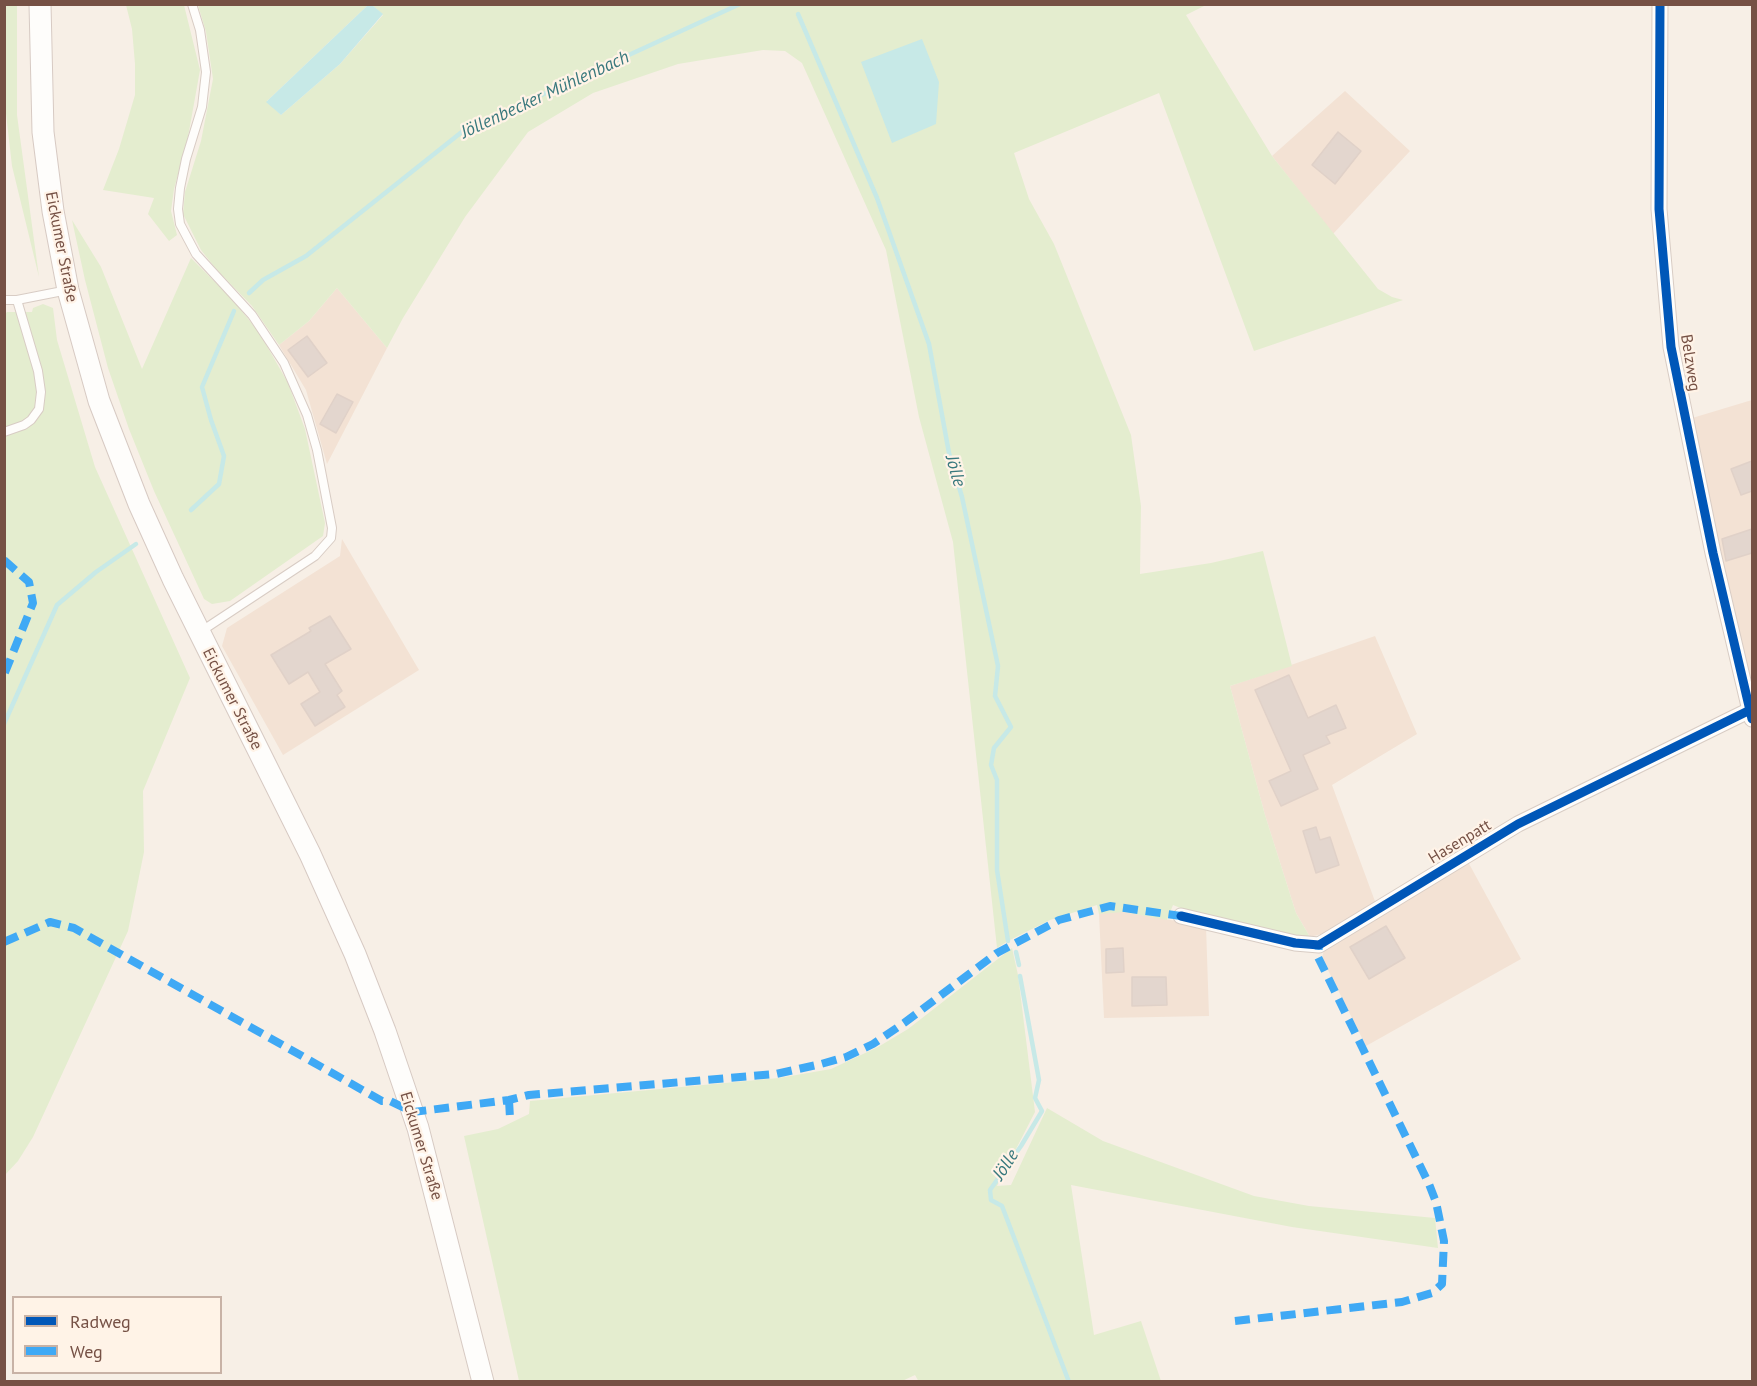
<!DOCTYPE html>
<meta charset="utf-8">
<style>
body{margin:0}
#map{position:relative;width:1757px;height:1386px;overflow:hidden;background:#f7efe6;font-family:"PT Sans",sans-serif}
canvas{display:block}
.frame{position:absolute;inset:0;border:6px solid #765145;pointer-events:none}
.legend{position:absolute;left:12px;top:1296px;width:210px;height:78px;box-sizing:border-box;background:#fff3e7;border:2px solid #c8b2a6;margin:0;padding:8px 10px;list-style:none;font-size:18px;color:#765145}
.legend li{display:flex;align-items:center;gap:12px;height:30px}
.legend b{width:30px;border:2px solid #c8b2a6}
</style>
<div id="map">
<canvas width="1757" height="1386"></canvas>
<div class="frame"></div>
<ul class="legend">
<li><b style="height:8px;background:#0057b8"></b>Radweg</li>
<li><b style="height:8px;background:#3fa9f5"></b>Weg</li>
</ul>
</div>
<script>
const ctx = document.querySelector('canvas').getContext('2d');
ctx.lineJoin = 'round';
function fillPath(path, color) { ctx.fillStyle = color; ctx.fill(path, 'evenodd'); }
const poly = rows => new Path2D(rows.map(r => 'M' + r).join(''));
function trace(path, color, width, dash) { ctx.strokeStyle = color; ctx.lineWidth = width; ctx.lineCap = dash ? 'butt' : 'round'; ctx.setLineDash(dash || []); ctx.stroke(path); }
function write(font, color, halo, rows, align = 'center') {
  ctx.font = font + ' "PT Sans",sans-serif'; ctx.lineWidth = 4.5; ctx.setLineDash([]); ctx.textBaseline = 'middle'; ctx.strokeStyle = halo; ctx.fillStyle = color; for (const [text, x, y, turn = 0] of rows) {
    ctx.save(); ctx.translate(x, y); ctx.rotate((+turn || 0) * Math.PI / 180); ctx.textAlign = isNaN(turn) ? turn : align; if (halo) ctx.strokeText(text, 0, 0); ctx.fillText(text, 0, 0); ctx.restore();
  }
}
fillPath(poly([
 [1345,91,1410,151,1333,234,1272,156],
 [337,288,387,348,327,464,306,390,279,345,309,321],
 [1752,400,1752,689,1689,419],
 [342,539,419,670,283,755,222,646,227,628,340,556],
 [1375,636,1417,734,1332,785,1376,904,1329,932,1310,937,1296,913,1265,815,1230,686],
 [1467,860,1521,959,1366,1046,1322,958,1325,946],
 [1109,912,1124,912,1206,926,1209,1016,1104,1018,1099,914]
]), '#f3e2d4');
fillPath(poly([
 [4,5,17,5,17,115,39,277,12,166,4,96],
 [126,5,184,5,200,70,188,137,174,189,171,211,177,235,169,241,148,214,154,198,103,190,119,149,135,95,135,64,132,29],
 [198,5,368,5,267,101,281,115,340,64,383,15,372,5,1206,5,1186,15,1272,156,1378,289,1392,297,1403,300,1254,351,1159,93,1014,153,1029,199,1054,244,1131,435,1141,506,1140,574,1211,563,1263,551,1292,666,1230,686,1265,815,1296,913,1310,937,1295,936,1188,911,1173,905,1167,920,1124,912,1099,914,1097,905,1050,920,1008,941,997,948,953,542,919,417,886,250,802,63,785,51,763,50,678,64,593,93,528,132,465,217,403,318,387,348,337,288,309,321,279,345,252,306,216,269,201,250,183,214,185,192,201,141,213,79,206,32],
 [72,220,101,267,142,369,191,258,231,298,259,332,288,383,305,429,325,523,323,536,230,601,212,604,204,599,154,491,129,429,108,368,85,280],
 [43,304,53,308,57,340,95,467,190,678,143,791,144,852,128,931,33,1137,18,1161,5,1175,4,315,7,312,32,312,33,308],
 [1012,948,1018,975,1035,1112,997,1186,1011,1185,1047,1108,1103,1141,1254,1196,1309,1206,1435,1218,1438,1248,1292,1227,1071,1185,1094,1335,1141,1321,1161,1381,919,1382,915,1375,900,1382,519,1381,464,1136,498,1129,529,1114,530,1101,779,1078,831,1069,878,1047,908,1029]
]), '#e4edcf');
fillPath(poly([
 [368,5,372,5,383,14,340,64,281,115,266,102],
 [922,39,939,82,936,124,892,143,861,62]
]), '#c7e9e7');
trace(poly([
 [798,14,877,198,929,344,949,453,962,497,998,666,995,696,1011,727,994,748,991,765,997,780,997,870,1008,941],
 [249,293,263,280,306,256,463,131,740,4],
 [191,510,219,484,224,456,211,420,202,387,234,311],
 [4,724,57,605,96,572,136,544],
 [1016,952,1019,965],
 [1020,976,1039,1080,1035,1098,1042,1111,1021,1146,990,1190,991,1200,1002,1206,1069,1382]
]), '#c7e9e7', 4.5);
const building = poly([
 [1338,132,1361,151,1335,184,1312,165,1338,132],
 [307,336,327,363,308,377,288,350,307,336],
 [337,394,353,402,336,433,320,424,337,394],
 [1752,461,1752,491,1741,495,1731,469,1752,461],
 [1752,529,1752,553,1726,561,1722,539,1752,529],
 [330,616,351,649,325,664,342,691,337,695,345,707,315,726,301,704,320,692,308,672,289,684,271,655,311,631,309,628,330,616],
 [1289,675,1308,718,1336,705,1346,728,1326,736,1330,743,1303,755,1318,789,1281,806,1269,781,1291,771,1255,690,1289,675],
 [1316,827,1320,840,1330,837,1339,865,1316,873,1303,831,1316,827],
 [1386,926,1405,958,1369,979,1350,947,1386,926],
 [1123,948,1124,972,1106,973,1106,949,1123,948],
 [1132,977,1166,977,1167,1005,1132,1006,1132,977]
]);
fillPath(building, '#e3d6ce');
trace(building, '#e0d1c8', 1.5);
const lane = poly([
 [192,4,200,30,206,72,202,107,186,159,180,188,178,209,180,224,196,254,252,315,284,363,307,415,317,450,332,528,331,538,315,556,200,632],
 [4,300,17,300,68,290],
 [4,432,24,425,31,420,39,409,41,392,38,371,17,300]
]);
const street = poly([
 [1660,4,1659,209,1671,347,1713,553,1752,719],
 [1181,916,1295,943,1319,945,1518,824,1750,710]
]);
const secondary = poly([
 [40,4,43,132,53,211,68,290,99,401,139,504,173,579,310,854,355,954,385,1031,418,1128,483,1382]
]);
trace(lane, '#d8ccc4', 10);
trace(street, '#d8ccc4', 17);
trace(secondary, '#d7cac3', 23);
trace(lane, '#fefdfb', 8);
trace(street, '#fefdfb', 15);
trace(secondary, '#fefdfb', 21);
trace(poly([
 [4,560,29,582,33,603,4,675],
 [4,942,50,922,74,928,382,1101,390,1101,413,1112,509,1100,529,1095,776,1074,821,1064,846,1057,873,1044,904,1023,997,953,1059,920,1110,906,1181,916],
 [509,1100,510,1118],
 [1235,1321,1402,1302,1432,1293,1442,1284,1444,1241,1436,1202,1429,1184,1318,957,1319,945]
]), '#3fa9f5', 8, [15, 8]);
trace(poly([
 [1660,4,1659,209,1671,347,1713,553,1752,719],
 [1181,916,1295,943,1319,945,1518,824,1750,710]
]), '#0057b8', 9);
write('16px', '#765145', '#fff3e7', [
 ["Eickumer Straße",61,247,79],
 ["Belzweg",1690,363,81],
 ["Eickumer Straße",232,699,63],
 ["Hasenpatt",1460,842,-31],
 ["Eickumer Straße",421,1146,73]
]);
write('italic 18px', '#38787d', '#fff3e7', [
 ["Jöllenbecker Mühlenbach",545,95,-25],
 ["Jölle",955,471,74],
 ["Jölle",1006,1165,-57]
]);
</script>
